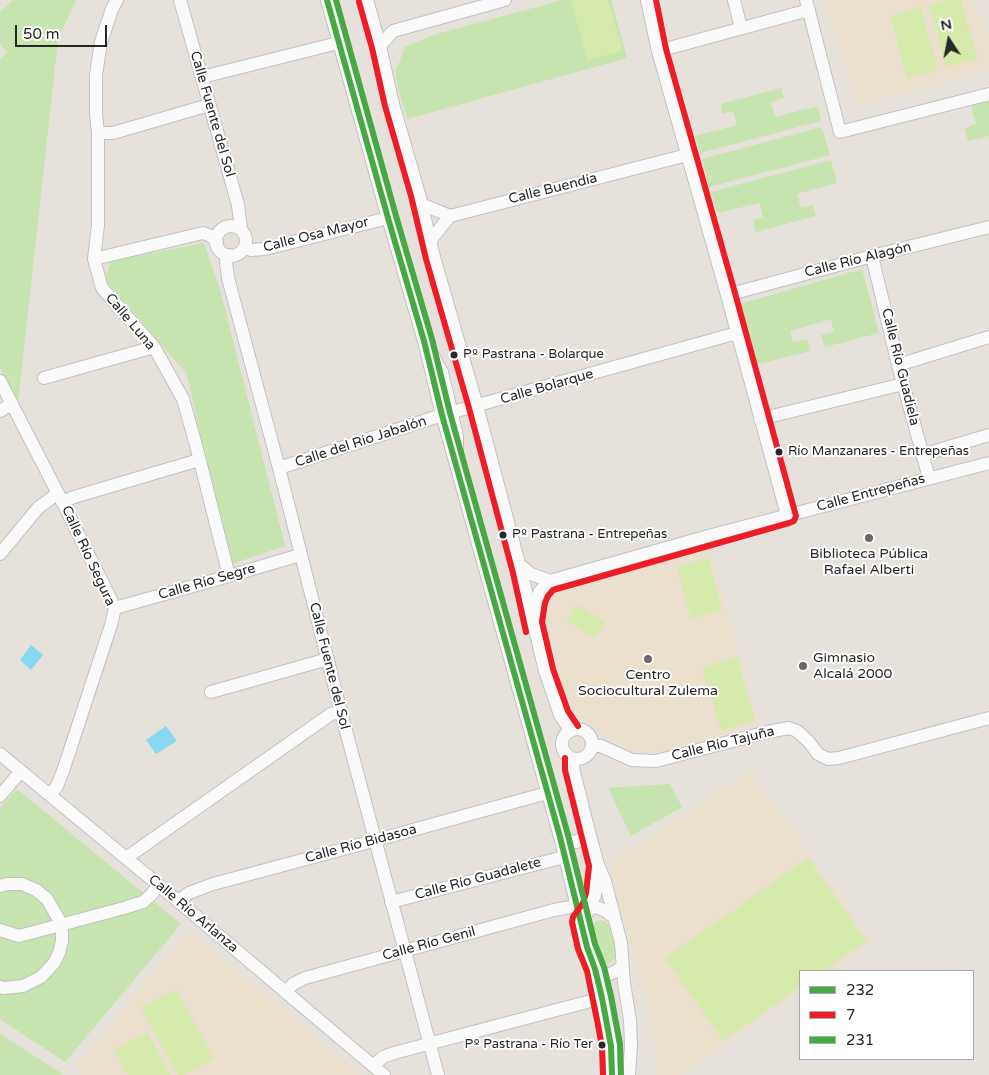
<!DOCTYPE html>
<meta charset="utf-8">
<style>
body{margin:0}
#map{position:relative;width:989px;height:1075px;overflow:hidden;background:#e6e1db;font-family:"Varela Round",sans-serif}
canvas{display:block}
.legend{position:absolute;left:799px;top:970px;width:175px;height:90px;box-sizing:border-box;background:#fff;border:1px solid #a9a9a9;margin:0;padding:6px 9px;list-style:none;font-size:15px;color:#272727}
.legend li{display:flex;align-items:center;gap:10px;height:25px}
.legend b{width:25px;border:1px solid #a9a9a9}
.north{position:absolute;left:924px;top:15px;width:50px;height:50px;-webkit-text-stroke:4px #fff;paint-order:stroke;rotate:349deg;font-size:14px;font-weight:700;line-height:20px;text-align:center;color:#272727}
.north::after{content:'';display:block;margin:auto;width:18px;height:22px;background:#272727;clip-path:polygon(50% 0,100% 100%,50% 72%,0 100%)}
.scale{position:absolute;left:15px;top:25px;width:92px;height:22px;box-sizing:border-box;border:2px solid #272727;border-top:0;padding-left:6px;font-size:15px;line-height:18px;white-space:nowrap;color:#272727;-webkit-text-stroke:4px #fff;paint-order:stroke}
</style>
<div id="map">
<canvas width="989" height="1075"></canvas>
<ul class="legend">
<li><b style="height:6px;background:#46a944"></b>232</li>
<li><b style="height:6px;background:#ee1c25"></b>7</li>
<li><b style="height:6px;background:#46a944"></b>231</li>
</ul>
<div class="north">N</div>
<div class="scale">50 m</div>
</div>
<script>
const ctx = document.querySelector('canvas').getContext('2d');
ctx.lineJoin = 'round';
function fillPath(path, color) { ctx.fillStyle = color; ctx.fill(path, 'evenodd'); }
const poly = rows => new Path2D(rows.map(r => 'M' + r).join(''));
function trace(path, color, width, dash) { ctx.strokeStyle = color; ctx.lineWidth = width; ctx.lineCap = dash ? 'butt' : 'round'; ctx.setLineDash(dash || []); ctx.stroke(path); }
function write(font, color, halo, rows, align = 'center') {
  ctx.font = font + ' "Varela Round",sans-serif'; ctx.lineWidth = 4; ctx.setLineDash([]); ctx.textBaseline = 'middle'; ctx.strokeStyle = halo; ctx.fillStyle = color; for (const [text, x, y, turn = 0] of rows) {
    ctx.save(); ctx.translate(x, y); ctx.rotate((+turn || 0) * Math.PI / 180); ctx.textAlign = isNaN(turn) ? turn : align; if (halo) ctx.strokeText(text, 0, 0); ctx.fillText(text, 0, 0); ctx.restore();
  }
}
fillPath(poly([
 [824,0,973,0,989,32,989,70,857,106],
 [710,547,759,725,660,752,643,753,631,750,601,733,576,713,566,701,545,616,550,602,562,587],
 [750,771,872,942,830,971,800,971,800,992,681,1075,657,1075,651,1013,609,866],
 [188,931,360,1075,82,1075,77,1065]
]), '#ebe0ce');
fillPath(poly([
 [13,0,76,0,58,40,18,403,0,368,0,59,7,53,0,43,0,12],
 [563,0,611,0,627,58,407,119,397,85,396,71,405,47,436,34],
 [781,88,784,98,771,102,775,117,818,106,821,121,700,153,695,136,737,125,733,111,723,114,721,104],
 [989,94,989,136,968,141,965,128,976,124,972,111,974,98],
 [822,127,830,155,709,187,702,159],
 [831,160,837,183,797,194,801,208,813,205,816,216,756,232,753,220,763,217,760,203,717,213,711,192],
 [204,243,221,293,285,546,229,565,187,374,105,280,111,261],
 [862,269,879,333,825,347,821,335,834,332,831,319,790,331,793,343,807,339,811,351,758,364,740,304],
 [670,784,682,807,631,836,608,788],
 [17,789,181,924,65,1062,0,1019,0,808],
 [600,920,605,921,609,925,616,940,616,955,614,960,610,963,601,962,598,959,592,941,591,933,592,925,596,921],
 [0,1034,64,1075,0,1075]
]), '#c8e5b0');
fillPath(poly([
 [571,0,608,0,623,51,587,60],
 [947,0,961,0,978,59,946,67,929,5],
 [921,7,938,70,907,78,890,16],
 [708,558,722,610,691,619,677,567],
 [577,605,605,622,595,638,567,621],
 [737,657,755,721,721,731,702,667],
 [808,858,866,941,823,971,800,971,800,987,723,1041,665,958],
 [176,989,214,1059,184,1075,178,1075,141,1008],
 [148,1033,170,1075,128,1075,114,1050]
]), '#d6eaac');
fillPath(poly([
 [31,645,43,655,31,670,20,660],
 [166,726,177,741,156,754,146,740]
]), '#86d9f0');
const street = poly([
 [117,0,112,9,101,42,96,75,96,113,98,133,98,225,94,259,102,288,154,347,183,399,196,445,229,576],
 [180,0,238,205,241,229],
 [327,0,388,218,424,341,442,415,560,837,587,947,595,969,602,998,611,1046,612,1075],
 [367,0,380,46,393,104,419,194,434,257,477,406,521,571,545,671,560,715,571,731],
 [647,0,658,51,727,295,787,515],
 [734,0,741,28],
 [806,0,840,132,989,94],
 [380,46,393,31,505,0],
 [658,51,809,10],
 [202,77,338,43],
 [98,133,113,133,209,105],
 [421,204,450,216],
 '216 241a15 15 0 1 1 30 0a15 15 0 1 1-30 0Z',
 [430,241,450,216,687,155],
 [245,247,251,250,265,249,388,218],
 [229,255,226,262,228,278,279,468,341,712,438,1075],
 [872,256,898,365,929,478],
 [94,259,203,233,211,236,217,242],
 [727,295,872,256,989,227],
 [432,354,442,372,457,436,457,452],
 [898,365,989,337],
 [44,378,154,347],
 [0,381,68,513,115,608,111,625,63,771,57,786,50,795],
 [0,411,12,404],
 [760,419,903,384],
 [922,455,989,435],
 [279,468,442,415,737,333],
 [62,502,74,497,199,460],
 [0,554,38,508,58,493],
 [519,564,531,574,550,581],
 [115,608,229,576,300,555],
 [534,615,536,601,540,591,550,581,712,535,989,463],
 [211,692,328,659],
 '562 744a15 15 0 1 1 30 0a15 15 0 1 1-30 0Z',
 [592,746,601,746,632,760,656,761,767,732,789,728,797,731,809,742,818,754,828,759,839,758,989,718],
 [0,754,178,901,384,1075],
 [574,759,573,768,588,828,598,865,605,881,621,943,624,983,630,1020,631,1046,629,1075],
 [0,796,21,771],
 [560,837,569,841,577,842,584,836,588,828],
 [126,858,331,714,341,712],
 [0,886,7,884,22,884,36,890,47,899,58,918,62,932,62,941,59,953,54,963,41,977,23,986,4,988,0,987],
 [178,901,189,893,213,884,351,847,547,793],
 [391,902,564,857],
 [587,913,595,895,598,868],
 [0,930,19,936,124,908,143,902,151,895,159,885],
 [595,969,602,974,610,974,616,971,623,966],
 [286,992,293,984,305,978,554,910,577,906,591,907,599,908,607,912,614,917],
 [373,1066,383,1057,394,1053,602,998]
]);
trace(street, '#c2c1c2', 14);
trace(street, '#fbfafa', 12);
trace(poly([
 [327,0,388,218,424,341,442,415,560,837,587,947,595,969,602,998,611,1046,612,1075]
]), '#46a944', 6);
trace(poly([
 [359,2,372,48,385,106,411,196,426,259,469,408,513,573,526,632],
 [578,726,568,711,553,669,542,622,545,603,548,596,553,590,789,523,794,521,796,516,735,293,666,49,656,0],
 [565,758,565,770,589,866,586,893,583,903,573,917,572,922,578,949,587,971,598,1025,602,1047,603,1075]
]), '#ee1c25', 6);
trace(poly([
 [336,0,396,216,432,339,450,413,568,835,595,944,604,967,611,996,620,1044,621,1075]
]), '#46a944', 6);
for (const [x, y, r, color] of [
 [454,355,4.5,"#272727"],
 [779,452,4.5,"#272727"],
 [503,535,4.5,"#272727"],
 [869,538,5,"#6a6866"],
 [648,659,5,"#6a6866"],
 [803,666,5,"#6a6866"],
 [602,1045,4.5,"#272727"]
]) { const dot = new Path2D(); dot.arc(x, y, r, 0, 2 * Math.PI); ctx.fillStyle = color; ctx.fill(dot); trace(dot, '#fff', 2); }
write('13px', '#272727', '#fff', [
 ["Pº Pastrana - Bolarque",463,355],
 ["Río Manzanares - Entrepeñas",788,452],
 ["Pº Pastrana - Entrepeñas",512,535],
 ["Pº Pastrana - Río Ter",593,1045,"right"]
], 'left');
write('14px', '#272727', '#fff', [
 ["Calle Fuente del Sol",212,114,74],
 ["Calle Buendía",553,189,-14],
 ["Calle Osa Mayor",316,235,-14],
 ["Calle Río Alagón",858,260,-14],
 ["Calle Luna",130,322,50],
 ["Calle Río Guadiela",900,367,76],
 ["Calle Bolarque",547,387,-16],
 ["Calle del Río Jabalón",361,442,-18],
 ["Calle Entrepeñas",871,493,-15],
 ["Calle Río Segura",88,556,65],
 ["Calle Río Segre",207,582,-16],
 ["Calle Fuente del Sol",329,666,76],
 ["Calle Río Tajuña",723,744,-14],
 ["Calle Río Bidasoa",361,844,-15],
 ["Calle Río Guadalete",478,879,-15],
 ["Calle Río Arlanza",193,914,40],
 ["Calle Río Genil",429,944,-15]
]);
write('14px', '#272727', '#fff', [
 ["Biblioteca Pública",869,554],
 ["Rafael Alberti",869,570],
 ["Gimnasio",813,658,"left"],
 ["Alcalá 2000",813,674,"left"],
 ["Centro",648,675],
 ["Sociocultural Zulema",648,691]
]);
</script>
